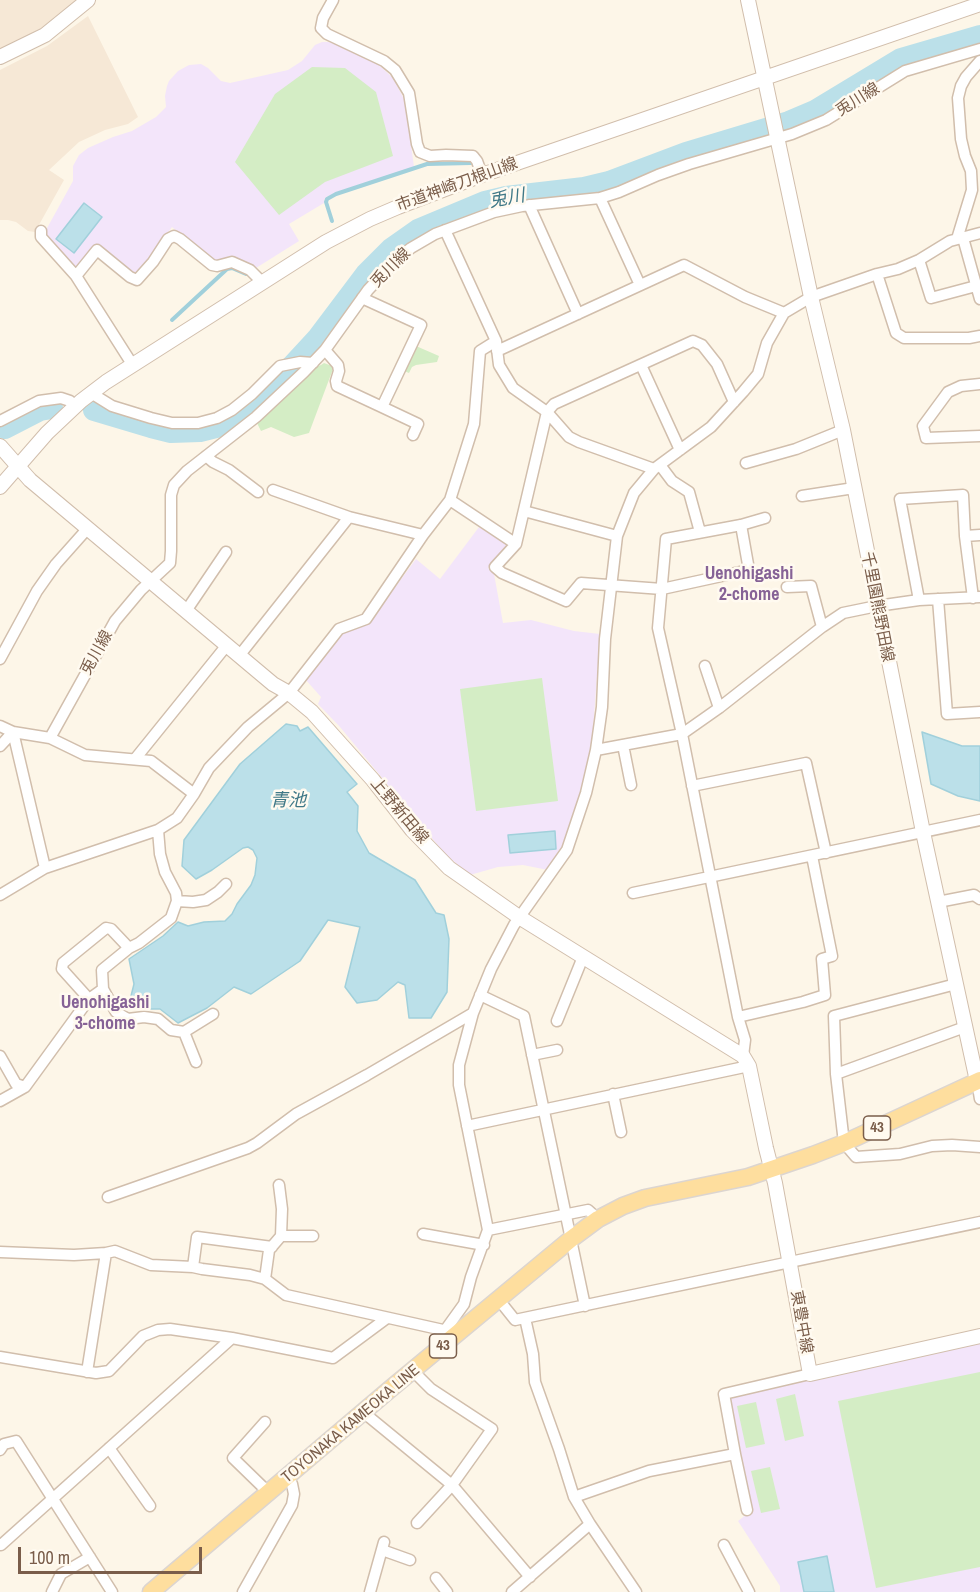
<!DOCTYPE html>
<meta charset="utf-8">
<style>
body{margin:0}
#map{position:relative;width:980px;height:1592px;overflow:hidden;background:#fdf6e8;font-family:"Archivo Narrow",sans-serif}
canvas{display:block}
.scale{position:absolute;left:18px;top:1547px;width:184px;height:27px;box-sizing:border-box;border:3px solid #7a5d4a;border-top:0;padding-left:8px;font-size:18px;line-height:21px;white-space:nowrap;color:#7a5d4a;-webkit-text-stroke:4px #fffaf0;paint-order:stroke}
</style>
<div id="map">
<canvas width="980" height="1592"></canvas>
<div class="scale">100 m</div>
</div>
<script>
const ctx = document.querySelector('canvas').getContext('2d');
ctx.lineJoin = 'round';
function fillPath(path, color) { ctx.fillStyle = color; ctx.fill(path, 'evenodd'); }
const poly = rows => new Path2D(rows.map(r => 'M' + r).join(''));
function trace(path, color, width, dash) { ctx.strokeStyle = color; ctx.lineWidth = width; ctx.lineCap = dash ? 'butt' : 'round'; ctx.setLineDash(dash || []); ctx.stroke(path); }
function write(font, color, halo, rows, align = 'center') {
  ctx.font = font + ' "Archivo Narrow","Noto Sans JP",sans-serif'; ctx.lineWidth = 5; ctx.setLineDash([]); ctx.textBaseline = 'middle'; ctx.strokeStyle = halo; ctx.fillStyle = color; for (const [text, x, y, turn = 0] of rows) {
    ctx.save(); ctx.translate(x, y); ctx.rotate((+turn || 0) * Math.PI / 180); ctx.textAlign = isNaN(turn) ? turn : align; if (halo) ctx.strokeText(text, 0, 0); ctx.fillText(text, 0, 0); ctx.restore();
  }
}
fillPath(poly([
 [0,0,79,0,43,27,0,50],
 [88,16,138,117,128,124,105,130,79,142,49,170,64,180,35,232,28,231,16,222,8,220,0,220,0,70,47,46]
]), '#f6e8d6');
fillPath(poly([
 [322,42,328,42,339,45,379,65,393,78,405,101,414,167,340,191,326,197,324,200,324,203,289,224,299,241,256,268,230,256,216,262,172,227,137,274,132,274,97,245,77,268,73,268,45,237,46,230,73,181,73,166,79,155,88,148,113,137,132,131,156,117,166,107,165,96,167,86,169,81,178,71,189,65,201,64,208,68,221,81,230,83,288,70,302,61,315,45],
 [479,527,508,543,510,548,488,568,494,574,503,623,531,620,574,631,600,634,592,744,573,823,563,849,548,870,523,865,498,867,470,875,445,854,340,727,318,704,321,697,305,679,339,634,368,624,416,559,440,579],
 [980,1342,980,1592,780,1592,780,1586,738,1521,751,1511,728,1402,732,1395]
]), '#f3e5fa');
fillPath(poly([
 [312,67,345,68,376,92,393,156,325,182,279,215,235,162,275,94],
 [416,346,439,356,437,362,416,365,412,367,409,373,404,371],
 [324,363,332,366,333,369,309,433,294,437,271,427,261,431,256,421,315,367,321,365],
 [542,678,558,801,476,811,460,689],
 [980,1372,980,1567,876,1588,838,1401],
 [795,1394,804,1436,785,1441,776,1399],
 [756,1402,765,1444,746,1448,737,1406],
 [770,1467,780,1509,761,1513,751,1471]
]), '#d4edc5');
const water = poly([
 [84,203,102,217,74,253,56,239,84,203],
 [286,724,297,726,300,731,308,727,357,784,347,792,358,806,357,831,369,853,415,880,436,913,444,915,449,939,447,992,431,1018,409,1018,405,985,398,982,377,1000,357,1003,345,987,360,927,328,920,300,961,251,994,234,987,207,1008,178,1023,160,1009,126,1009,127,1003,131,996,134,984,129,959,163,936,178,922,188,926,204,922,225,921,232,914,237,904,251,885,255,875,257,858,253,850,248,847,243,848,212,870,196,879,182,866,184,840,240,764,286,724],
 [922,732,962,746,980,746,980,801,958,796,931,784,922,732],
 [555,831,556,849,510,853,508,835,555,831],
 [827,1556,834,1592,804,1592,798,1562,827,1556]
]);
fillPath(water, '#bbe0e9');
trace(water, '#a1d0db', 1.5);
trace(poly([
 [332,221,326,202,327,199,336,194,427,164,471,163],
 [172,320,227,269,232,268,246,274]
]), '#a1d0db', 4);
trace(poly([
 [94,410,151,427,171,432,200,431,220,426,246,411,281,378,317,339,366,274,391,249,418,230,485,202,506,197,584,188,609,182,686,153,789,122,815,111,901,59,980,36],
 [5,428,40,410,52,408]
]), '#bbe0e9', 22);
const minor = poly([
 [333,0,323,18,321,28,327,34,384,61,395,70,409,93,417,144,420,152,430,156,446,155,473,156,477,161,482,175],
 [600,198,640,285],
 [529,205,578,314],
 [445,230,496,341,499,365,513,388,547,412,569,437,579,442,654,469],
 [41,231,41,237,76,276,97,250,130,277,137,280,153,262,168,239,174,236,180,239,212,265,217,266,232,262,250,270,262,282],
 [963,238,980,299],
 [957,239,972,190,971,171,965,156,961,139,958,98,961,86,966,77,980,61],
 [919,260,931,298,976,286],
 [877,274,896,333,904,338,969,338,980,336],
 [76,276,132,364],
 [325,350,338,365,339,371,336,381,337,386,382,407,421,325,362,298],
 [497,351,684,265,745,297,784,313],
 [641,365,680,450],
 [980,384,961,386,948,392,923,426,926,438,980,436],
 [91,393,112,406,151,418,172,423,198,423,217,418,232,410,252,394,280,366,300,362,313,363],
 [734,402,717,364,702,345,693,341,554,404,547,412,516,544,495,567,502,573,566,601,581,583,662,589,749,570,741,525],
 [382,407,418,424,413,435],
 [0,421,39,401,61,398,70,401,75,406],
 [206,456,213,462,229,470,258,492],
 [746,463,796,449,843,430],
 [660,465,672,481,689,492,700,532],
 [273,490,349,517],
 [802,496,854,488],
 [450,500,516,544],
 [524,511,617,536],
 [965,536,980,535],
 [787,587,811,586,822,627],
 [938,599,947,714,980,712],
 [919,600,900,499,963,495,965,536,973,598],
 [186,611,226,552],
 [239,656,349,517,423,535],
 [0,659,37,591,56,564,88,528],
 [705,666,719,708],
 [0,726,13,732,50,738,85,755,151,761,194,794],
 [50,738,115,621,141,590,170,563,171,551,171,495,174,485,187,471,256,417,304,372,325,350,368,290,397,259,411,248,435,234,494,212,522,206,600,198,619,192,658,175,689,164,792,134,826,120,905,71,980,49],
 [623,745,631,785],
 [0,746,13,732,45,868],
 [596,750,682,734,719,708,822,627,843,613,877,606,919,600,980,597],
 [135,759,227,645],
 [692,786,806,763,826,853],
 [158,830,160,854,165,872,176,893,177,901,171,918,139,943,129,948,102,970,103,989,116,1012,128,1019,144,1017,158,1019,171,1030,184,1032,196,1062],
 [633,893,980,820],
 [0,895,45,868,158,830,177,818,194,794,209,768,248,727,289,693,339,629,366,619,423,535,450,500,474,424,480,351,496,341],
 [177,901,193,902,206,900,218,892,226,884],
 [938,902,974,895,980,899],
 [956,984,834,1016,836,1074,844,1143,856,1157,900,1154,932,1146,952,1145,980,1147],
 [480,995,524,1016,585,1306],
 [89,999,62,969,63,963,106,928,111,929,129,948],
 [738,1017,803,1002,825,995,822,959,832,956,812,856],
 [557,1021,583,957],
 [184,1032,213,1014],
 [532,1055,557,1050],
 [0,1056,16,1084,25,1087,89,999,103,989],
 [743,1056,745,1040,738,1017,682,734,658,628,666,539,741,525,765,518],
 [836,1074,965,1027],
 [977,1081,980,1099],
 [613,1094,621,1132],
 [0,1101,25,1087],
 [467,1126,749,1066],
 [279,1185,282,1209,281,1236,269,1250,265,1279,286,1295,452,1332],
 [108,1197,248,1148,257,1143,296,1114,367,1075,473,1013],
 [488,1230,588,1210,598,1219],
 [423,1234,484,1245],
 [281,1236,313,1236],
 [0,1252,74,1255,106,1253,87,1372],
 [106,1253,115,1251,151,1265,193,1267,197,1237,272,1247],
 [193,1267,202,1269,250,1275,265,1279],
 [499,1300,515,1320,980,1222],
 [525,1318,533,1354,535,1382,559,1449,574,1497,590,1524,636,1592],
 [446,1329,464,1304,471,1277,488,1230,459,1085,459,1065,473,1013,491,969,514,925,567,850,586,793,596,750,602,707,605,639,617,536,634,493,654,469,711,427,743,392,758,374,767,343,784,313,811,297,877,274,898,269,919,260,950,241,980,233],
 [0,1357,96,1373,109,1371,143,1336,158,1330,170,1329,232,1338,333,1358,387,1318],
 [413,1371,431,1389,492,1429,452,1485,417,1523],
 [363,1412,452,1485,530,1577],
 [265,1422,233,1458,269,1493],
 [109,1448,150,1506],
 [0,1450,4,1444,16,1441,112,1592],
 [735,1454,747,1510],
 [574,1497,649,1471,735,1454,724,1394,810,1374],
 [0,1544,1,1545,232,1338],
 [724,1545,749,1592],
 [382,1550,410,1560],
 [436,1578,447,1592],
 [52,1592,61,1574,90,1557],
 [243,1592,292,1505,294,1494,292,1484,287,1477],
 [370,1592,384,1542],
 [512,1592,590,1524]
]);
const tertiary = poly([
 [748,0,811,297,843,430,923,832,977,1081],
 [0,57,45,35,88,0],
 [0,446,30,480,273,684,289,693,312,712,373,780,412,830,449,868,519,917,743,1056,749,1066,766,1148,775,1183,810,1374,980,1336],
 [0,487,47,433,81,401,106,382,326,242,370,219,398,207,482,175,980,4]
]);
const primary = poly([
 [151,1592,389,1390,571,1239,598,1219,623,1206,645,1198,748,1177,813,1155,844,1143,980,1080]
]);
trace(minor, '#d1beac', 13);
trace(tertiary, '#d1beac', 16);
trace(primary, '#dcd5d0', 19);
trace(minor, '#fff', 10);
trace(tertiary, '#fff', 14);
trace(primary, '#fede9e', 16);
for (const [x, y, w] of [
 [877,1128,27],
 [443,1346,27]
]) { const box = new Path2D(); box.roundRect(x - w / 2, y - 12, w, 24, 4.5); ctx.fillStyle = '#fffaf0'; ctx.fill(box); trace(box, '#7a5d4a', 1.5); }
write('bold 15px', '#7a5d4a', null, [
 ["43",877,1128],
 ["43",443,1346]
]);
write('16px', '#7a5d4a', '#fffaf0', [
 ["兎川線",858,100,-32],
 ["市道神崎刀根山線",457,185,-20],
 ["兎川線",391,268,-45],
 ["千里園熊野田線",877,607,79],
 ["兎川線",97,653,-61],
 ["上野新田線",399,811,50],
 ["東豊中線",801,1322,80],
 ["TOYONAKA KAMEOKA LINE",351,1424,-40]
]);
write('italic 18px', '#3f7887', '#fffaf0', [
 ["兎川",507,199,-10],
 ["青池",288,801]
]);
write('bold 18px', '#866296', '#fffaf0', [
 ["Uenohigashi",749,574],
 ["2-chome",749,595],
 ["Uenohigashi",105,1003],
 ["3-chome",105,1024]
]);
</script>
